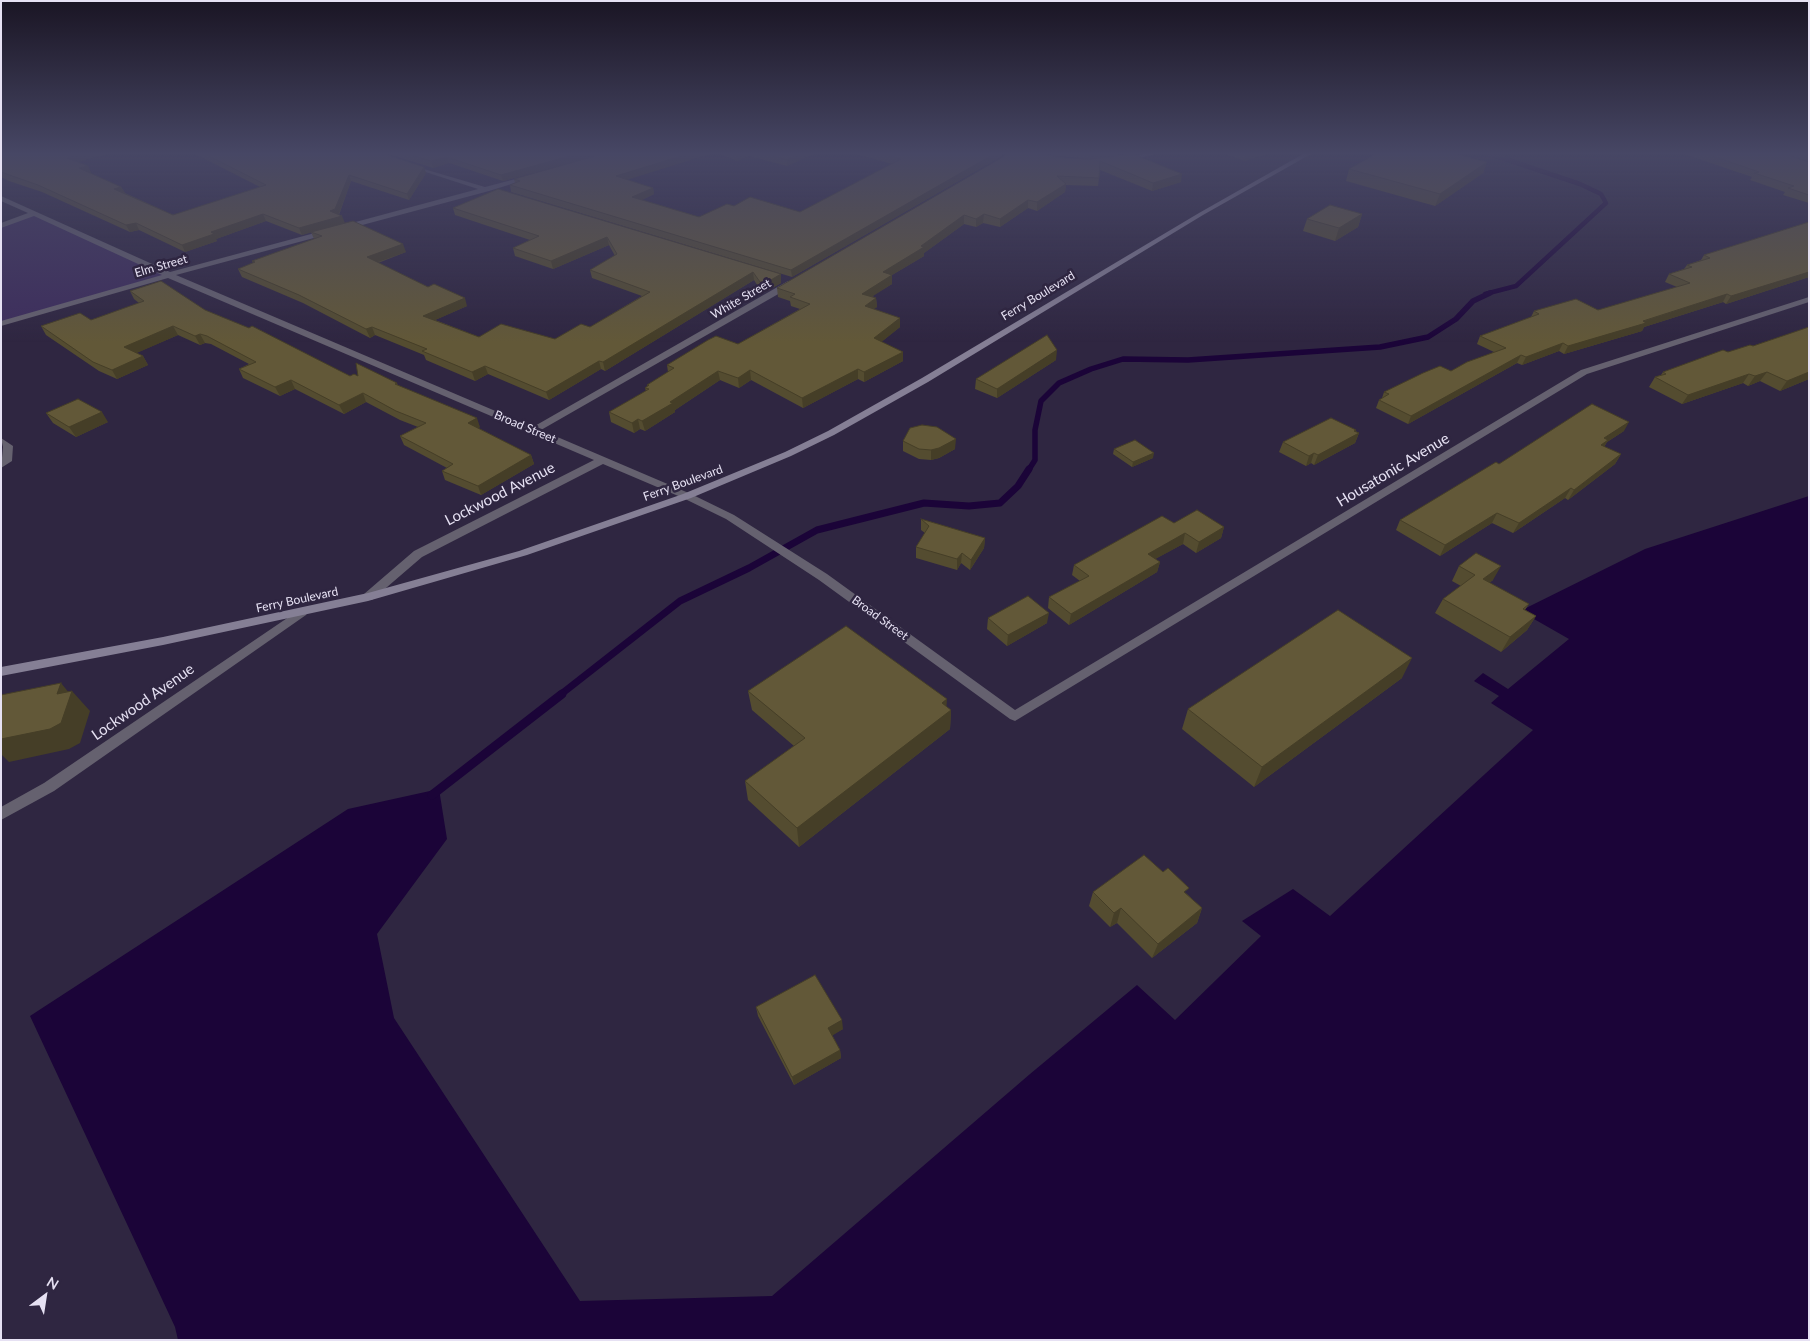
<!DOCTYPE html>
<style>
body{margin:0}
#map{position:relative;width:1810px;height:1341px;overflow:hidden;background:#2f2641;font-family:Lato,sans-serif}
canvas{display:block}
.frame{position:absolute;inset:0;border:2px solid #e6e1f3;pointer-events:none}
.north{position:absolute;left:20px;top:1271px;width:50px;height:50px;-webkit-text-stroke:4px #2f2641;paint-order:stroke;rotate:31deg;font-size:14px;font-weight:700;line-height:20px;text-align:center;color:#e6e1f3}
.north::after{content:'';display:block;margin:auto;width:18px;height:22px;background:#e6e1f3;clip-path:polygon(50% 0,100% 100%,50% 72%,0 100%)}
</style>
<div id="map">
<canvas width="1810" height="1341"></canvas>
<div class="frame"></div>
<div class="north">N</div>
</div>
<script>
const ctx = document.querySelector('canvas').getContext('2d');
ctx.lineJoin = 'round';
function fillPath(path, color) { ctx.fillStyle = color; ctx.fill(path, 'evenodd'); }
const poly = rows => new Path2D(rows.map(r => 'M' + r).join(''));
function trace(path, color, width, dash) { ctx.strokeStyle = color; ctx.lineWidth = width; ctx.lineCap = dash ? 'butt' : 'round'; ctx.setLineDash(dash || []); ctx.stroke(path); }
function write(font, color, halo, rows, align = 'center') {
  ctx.font = font + ' Lato,sans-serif'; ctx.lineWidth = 5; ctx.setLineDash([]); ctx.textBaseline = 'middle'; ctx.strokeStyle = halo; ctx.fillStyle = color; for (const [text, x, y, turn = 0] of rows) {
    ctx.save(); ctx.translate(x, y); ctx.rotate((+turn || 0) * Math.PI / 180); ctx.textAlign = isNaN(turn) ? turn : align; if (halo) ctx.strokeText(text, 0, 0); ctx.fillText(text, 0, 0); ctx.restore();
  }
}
fillPath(poly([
 [32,213,169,275,1,324,1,225]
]), '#3d2d5c');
fillPath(poly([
 [1809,496,1809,1340,178,1340,175,1327,30,1016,348,809,439,789,447,839,377,934,394,1018,580,1301,772,1296,1030,1074,1137,985,1175,1020,1261,936,1242,921,1293,889,1330,916,1533,730,1491,703,1499,696,1474,681,1483,673,1508,689,1569,639,1520,611,1645,549]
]), '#1b0438');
trace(poly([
 [1485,294,1516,286,1606,203,1601,194,1580,184,1490,154]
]), '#1b0438', 4.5);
trace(poly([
 [1028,471,1035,460,1035,430,1041,401,1059,383,1091,369,1123,359,1188,360,1380,347,1428,337,1456,319,1473,301,1490,293]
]), '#1b0438', 5.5);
trace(poly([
 [560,695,680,601,749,568,817,530,924,503,969,506,1000,503,1018,486,1029,469]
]), '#1b0438', 7);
trace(poly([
 [432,795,562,694]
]), '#1b0438', 9);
fillPath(poly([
 [407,164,485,187,531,175,534,177,489,191,176,275,533,427,788,281,794,281,794,285,541,430,691,494,734,515,827,574,1015,710,1581,370,1809,297,1809,302,1587,374,1015,721,1010,719,819,580,726,519,683,498,603,464,422,557,372,600,364,600,362,597,364,594,414,551,594,460,168,278,1,326,1,321,162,275,34,216,1,228,1,223,28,213,1,201,1,196,170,272,478,189,407,166,407,164],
 [1,438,13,446,12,461,1,468,3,447,1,438],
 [302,608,308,612,306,615,54,791,1,820,1,807,44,783,302,608]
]), '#65616f');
fillPath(poly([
 [1143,154,1155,154,1125,162,1122,160,1143,154],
 [1303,154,1311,154,1203,215,928,382,834,435,791,456,691,498,527,555,368,601,163,645,1,676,1,667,163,637,368,593,519,551,683,494,785,452,828,431,922,378,1199,213,1303,154]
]), '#857f95');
fillPath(poly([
 [1,154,78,162,88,166,91,173,90,173,121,187,125,193,173,215,260,187,195,154,384,154,424,167,426,173,409,200,351,181,339,215,344,223,406,252,378,263,467,306,435,320,479,337,555,339,590,327,642,296,592,278,590,270,615,256,609,245,553,269,515,256,513,248,530,240,455,215,453,208,498,189,781,274,781,283,765,292,761,291,754,280,605,371,601,369,549,400,488,374,475,381,426,360,424,355,375,335,370,338,303,303,242,277,238,269,253,263,252,261,314,239,311,232,302,235,266,221,216,239,217,241,185,252,139,230,130,232,42,192,9,181,1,177],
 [388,154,602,154,503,181,449,163,433,168],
 [720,154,813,154,787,166,749,156,737,161],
 [856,154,1002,154,1002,156,792,277,511,192,510,185,515,183,514,179,627,180,653,188,654,194,642,200,699,217,734,206,800,212,892,164],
 [1051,154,1117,154,1117,156,1181,182,1152,191,1100,170,1098,186,1066,185,1065,192,1037,211,1028,208,1000,227,983,223,976,227,964,224,924,253,924,256,892,275,892,284,872,296,876,298,877,307,873,309,900,327,881,342,903,352,903,361,864,382,858,379,803,408,751,380,739,388,720,380,675,410,675,412,645,431,640,429,634,433,611,422,609,412,646,391,645,388,648,387,647,385,668,372,667,365,738,344,800,309,791,306,790,301,778,297,777,288,1051,156],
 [1055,156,1069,157,1082,158,1065,158],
 [1226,154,1266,154,1244,161],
 [1684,154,1809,154,1809,203,1783,195,1785,192,1750,180,1752,177],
 [1487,162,1483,173,1435,206,1346,181,1349,169],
 [1362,214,1358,227,1335,241,1303,231,1307,219],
 [1809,222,1809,277,1726,304,1723,302,1644,327,1642,331,1564,354,1559,351,1522,365,1517,363,1408,424,1376,408,1379,400,1382,398,1384,392,1451,371,1494,352,1477,344,1480,336,1531,317,1534,311,1598,310,1677,287,1665,282,1669,274,1684,269,1687,265,1701,260,1704,255],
 [130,291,205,310,350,376,358,376,397,383,398,386,480,427,478,428,531,455,534,464,481,495,445,480,442,471,447,468,404,445,400,436,418,427,400,420,366,402,344,414,295,389,280,396,243,378,239,369,249,364,211,344,205,343,200,345,178,335,136,353,143,356,148,365,117,379,99,371,46,335,41,326,91,320,139,303,134,299],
 [1809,327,1809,379,1780,391,1760,381,1748,386,1743,383,1682,404,1649,387,1655,377,1661,375,1663,372,1728,352,1753,346],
 [1056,360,997,398,975,389,976,379],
 [46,413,108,422,76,437,53,423],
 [1356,430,1355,431,1359,433,1355,443,1314,465,1311,463,1306,466,1279,452,1283,442],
 [1624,431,1607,442,1604,447,1621,454,1615,464,1568,500,1565,498,1513,533,1492,523,1440,556,1396,530,1400,520,1499,464],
 [903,441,955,449,939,458,931,460,919,459,903,451],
 [1114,449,1153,458,1132,467,1113,454],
 [921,519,985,538,984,548,970,570,961,563,957,570,916,558,916,547,925,533,921,530],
 [1174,523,1224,527,1221,538,1196,553,1183,544,1155,559,1160,562,1157,572,1069,625,1048,608,1049,597,1080,581,1072,575,1074,565],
 [1459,566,1493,580,1489,583,1529,604,1525,610,1536,616,1527,630,1501,652,1435,613,1443,599,1461,586,1452,581],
 [988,618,1047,623,1007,646,987,629],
 [1402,678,1254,787,1182,729,1188,709],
 [748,691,951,710,950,729,799,847,748,800,745,781,794,746,752,710],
 [1163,872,1202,908,1197,923,1152,958,1117,923,1110,927,1089,906,1093,892],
 [756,1007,843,1029,832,1035,840,1050,841,1058,794,1085,758,1016]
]), '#544c30');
fillPath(poly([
 [80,154,107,154,71,164,67,158],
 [577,154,602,154,503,181,501,175],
 [688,154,710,154,617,183,616,176],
 [736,154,749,154,749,156,737,161],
 [798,154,813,154,787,166,787,160],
 [994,154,1002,154,1002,156,792,277,791,270],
 [1091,154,1117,154,1117,156,1090,159],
 [1245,154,1266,154,1244,161],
 [447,157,449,163,433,168,431,161],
 [1487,162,1483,173,1435,206,1440,194],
 [88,166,91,173,83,175,79,168],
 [424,167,426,173,409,200,407,194],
 [1182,174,1181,182,1152,191,1153,183],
 [349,175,351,181,338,216,330,211],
 [1066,184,1065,192,1037,211,1037,202],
 [121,187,125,193,114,189],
 [653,188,654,194,634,204,632,197],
 [1028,200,1028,208,1000,227,1000,219],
 [263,214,266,221,216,239,217,241,185,252,182,245,211,232],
 [984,214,983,223,976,227,976,219],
 [1362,214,1358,227,1335,241,1339,228],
 [964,215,964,224,924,253,924,256,892,275,892,284,862,303,862,294,883,272,921,246],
 [342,216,345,223,302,235,299,228],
 [136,223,139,230,130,232,126,225],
 [607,237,609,245,553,269,551,261],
 [403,244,406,252,370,265,367,257],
 [753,272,754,280,605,371,603,362],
 [1809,272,1809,277,1726,304,1731,296],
 [781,274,781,283,765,292,764,284],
 [1727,294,1723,302,1644,327,1642,331,1564,354,1568,346],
 [465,298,467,306,426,324,423,316],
 [876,298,877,307,865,316,865,306],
 [900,318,900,327,874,348,874,338],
 [173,326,178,335,130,356,124,347],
 [372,327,375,335,370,338,366,329],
 [200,334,205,343,200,345,195,336],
 [1563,343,1559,351,1522,365,1526,357],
 [1057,350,1056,360,997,398,997,389],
 [903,352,903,361,864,382,864,372],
 [1521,355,1517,363,1408,424,1411,416],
 [143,356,148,365,117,379,112,370],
 [599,361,601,369,549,400,546,392],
 [485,366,488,374,475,381,472,372],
 [858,369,858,379,803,408,802,398],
 [750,370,751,380,739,388,738,378],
 [718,371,720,380,675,410,675,412,645,431,642,421,670,402],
 [1767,372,1760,381,1748,386,1755,376],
 [1809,372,1809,379,1780,391,1787,381],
 [1749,374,1743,383,1682,404,1688,395],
 [291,380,295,389,280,396,275,387],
 [363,393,366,402,344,414,339,405],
 [102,412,108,422,76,437,69,427],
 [477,418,480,427,471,432,468,423],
 [638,419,640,429,634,433,632,423],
 [1629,422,1624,431,1607,442,1602,450,1600,447,1604,438],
 [1356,430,1354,436,1359,433,1355,443,1314,465,1318,455],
 [956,439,955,449,939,458,931,460,931,450],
 [1154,453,1153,458,1132,467,1133,462],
 [1314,453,1311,463,1306,466,1309,456],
 [1621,454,1615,464,1568,500,1574,490],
 [531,455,534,464,481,495,478,486],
 [1571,488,1565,498,1513,533,1519,523],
 [1497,513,1492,523,1440,556,1445,545],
 [1224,527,1221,538,1196,553,1199,542],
 [1185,533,1183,544,1146,564,1148,554],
 [985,538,984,548,970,570,971,560],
 [962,553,961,563,957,570,957,559],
 [1160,562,1157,572,1069,625,1071,614],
 [1501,566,1493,580,1475,593,1483,579],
 [1049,613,1047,623,1007,646,1008,635],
 [1536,616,1527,630,1501,652,1510,637],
 [1412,658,1402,678,1254,787,1262,767],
 [61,683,70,694,72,691,90,711,80,743,69,749,9,762,1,754,1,736,57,694],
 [947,699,946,714,951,710,950,729,799,847,797,828],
 [1121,908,1117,923,1110,927,1114,913],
 [1202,908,1197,923,1152,958,1158,944],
 [842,1020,843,1029,830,1037,828,1028],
 [840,1050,841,1058,794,1085,792,1077]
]), '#453e27');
const building = poly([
 [1,154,80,154,67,158,88,166,79,168,121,187,114,189,173,215,266,185,205,154,384,154,424,167,407,194,349,175,335,209,330,211,342,216,299,228,263,214,211,232,214,234,182,245,136,223,126,225,38,185,1,172,1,154],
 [407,154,577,154,501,175,447,157,431,161,407,154],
 [602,154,688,154,616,176,653,188,632,197,699,217,727,204,734,206,750,197,800,212,901,159,881,154,994,154,791,270,510,185,520,181,514,179,602,154],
 [766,154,798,154,787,160,766,154],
 [1008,154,1041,154,1065,158,1091,159,1133,154,1182,174,1153,183,1100,161,1099,178,1057,176,1066,184,1037,202,1028,200,1000,219,984,214,976,219,964,215,921,246,924,247,883,272,892,275,862,294,876,298,865,306,900,318,874,338,903,352,864,372,858,369,802,398,750,370,738,378,718,371,670,402,673,403,642,421,638,419,632,423,609,412,649,389,645,388,649,385,647,385,674,368,667,365,708,340,716,336,738,344,810,304,790,297,795,294,777,288,1008,154],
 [1376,154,1455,154,1487,162,1440,194,1349,169,1376,154],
 [1707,154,1785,154,1809,162,1809,195,1788,188,1794,186,1754,173,1759,172,1707,154],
 [498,189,781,274,764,284,760,282,753,272,603,362,599,361,546,392,485,366,472,372,422,351,427,349,372,327,366,329,299,295,238,269,255,262,252,261,322,236,311,232,353,221,403,244,367,257,428,287,434,284,465,298,423,316,479,337,501,324,555,339,581,324,590,327,650,292,590,270,617,254,607,237,551,261,513,248,539,236,453,208,498,189],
 [1330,205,1362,214,1339,228,1307,219,1330,205],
 [1809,222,1809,272,1731,296,1727,294,1643,321,1646,323,1568,346,1563,343,1526,357,1521,355,1411,416,1379,400,1389,394,1384,392,1423,373,1440,366,1451,371,1467,362,1506,348,1480,336,1539,314,1534,311,1576,299,1598,310,1690,283,1669,274,1692,267,1687,265,1710,258,1704,255,1809,222],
 [161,281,205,310,249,328,252,326,350,376,354,374,358,376,356,363,397,383,395,384,477,418,468,423,531,455,478,486,442,471,453,464,400,436,426,423,396,411,363,393,339,405,291,380,275,387,239,369,256,362,207,336,200,334,195,336,173,326,124,347,143,356,112,370,93,362,41,326,80,313,91,320,144,301,130,291,161,281],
 [1809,327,1809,372,1787,381,1767,372,1755,376,1749,374,1688,395,1655,377,1666,374,1663,372,1723,350,1728,352,1750,345,1753,346,1809,327],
 [1047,335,1057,350,997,389,976,379,1047,335],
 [78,399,102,412,69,427,46,413,78,399],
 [1592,404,1629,422,1604,438,1608,440,1601,445,1621,454,1574,490,1571,488,1519,523,1497,513,1445,545,1400,520,1496,462,1499,464,1592,404],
 [1331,418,1356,430,1354,431,1359,433,1318,455,1314,453,1309,456,1283,442,1331,418],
 [922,425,937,427,956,439,939,448,931,450,919,449,903,441,910,428,922,425],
 [1135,440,1154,453,1133,462,1114,449,1135,440],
 [1197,510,1224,527,1199,542,1185,533,1148,554,1160,562,1071,614,1049,597,1089,576,1074,565,1162,516,1174,523,1197,510],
 [921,519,985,538,971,560,962,553,957,559,916,547,929,526,921,519],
 [1476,553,1501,566,1483,579,1529,604,1523,609,1536,616,1510,637,1443,599,1475,575,1459,566,1476,553],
 [1028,596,1049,613,1008,635,988,618,1028,596],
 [1338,610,1412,658,1262,767,1188,709,1338,610],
 [846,626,947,699,942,703,951,710,797,828,745,781,805,738,748,691,846,626],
 [61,683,57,694,72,691,61,723,50,729,1,739,1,695,61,683],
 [1144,855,1163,872,1168,868,1189,888,1184,892,1202,908,1158,944,1121,908,1114,913,1093,892,1144,855],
 [815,975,842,1020,828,1028,840,1050,792,1077,756,1007,815,975]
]);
fillPath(building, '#625838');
trace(building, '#453e27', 1);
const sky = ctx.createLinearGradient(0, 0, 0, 342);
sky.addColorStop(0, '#1a1524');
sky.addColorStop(0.45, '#474765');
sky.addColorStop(1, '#47476500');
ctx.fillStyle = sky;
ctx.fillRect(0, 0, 1810, 342);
write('12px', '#e6e1f3', '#2f2641', [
 ["Elm Street",161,266,-16],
 ["Ferry Boulevard",1038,296,-31],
 ["White Street",741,299,-30],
 ["Broad Street",525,427,23],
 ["Ferry Boulevard",683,483,-20],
 ["Ferry Boulevard",297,600,-12],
 ["Broad Street",880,618,36]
]);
write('15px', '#e6e1f3', '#2f2641', [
 ["Housatonic Avenue",1393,470,-31],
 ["Lockwood Avenue",500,494,-27],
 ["Lockwood Avenue",143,702,-35]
]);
</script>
